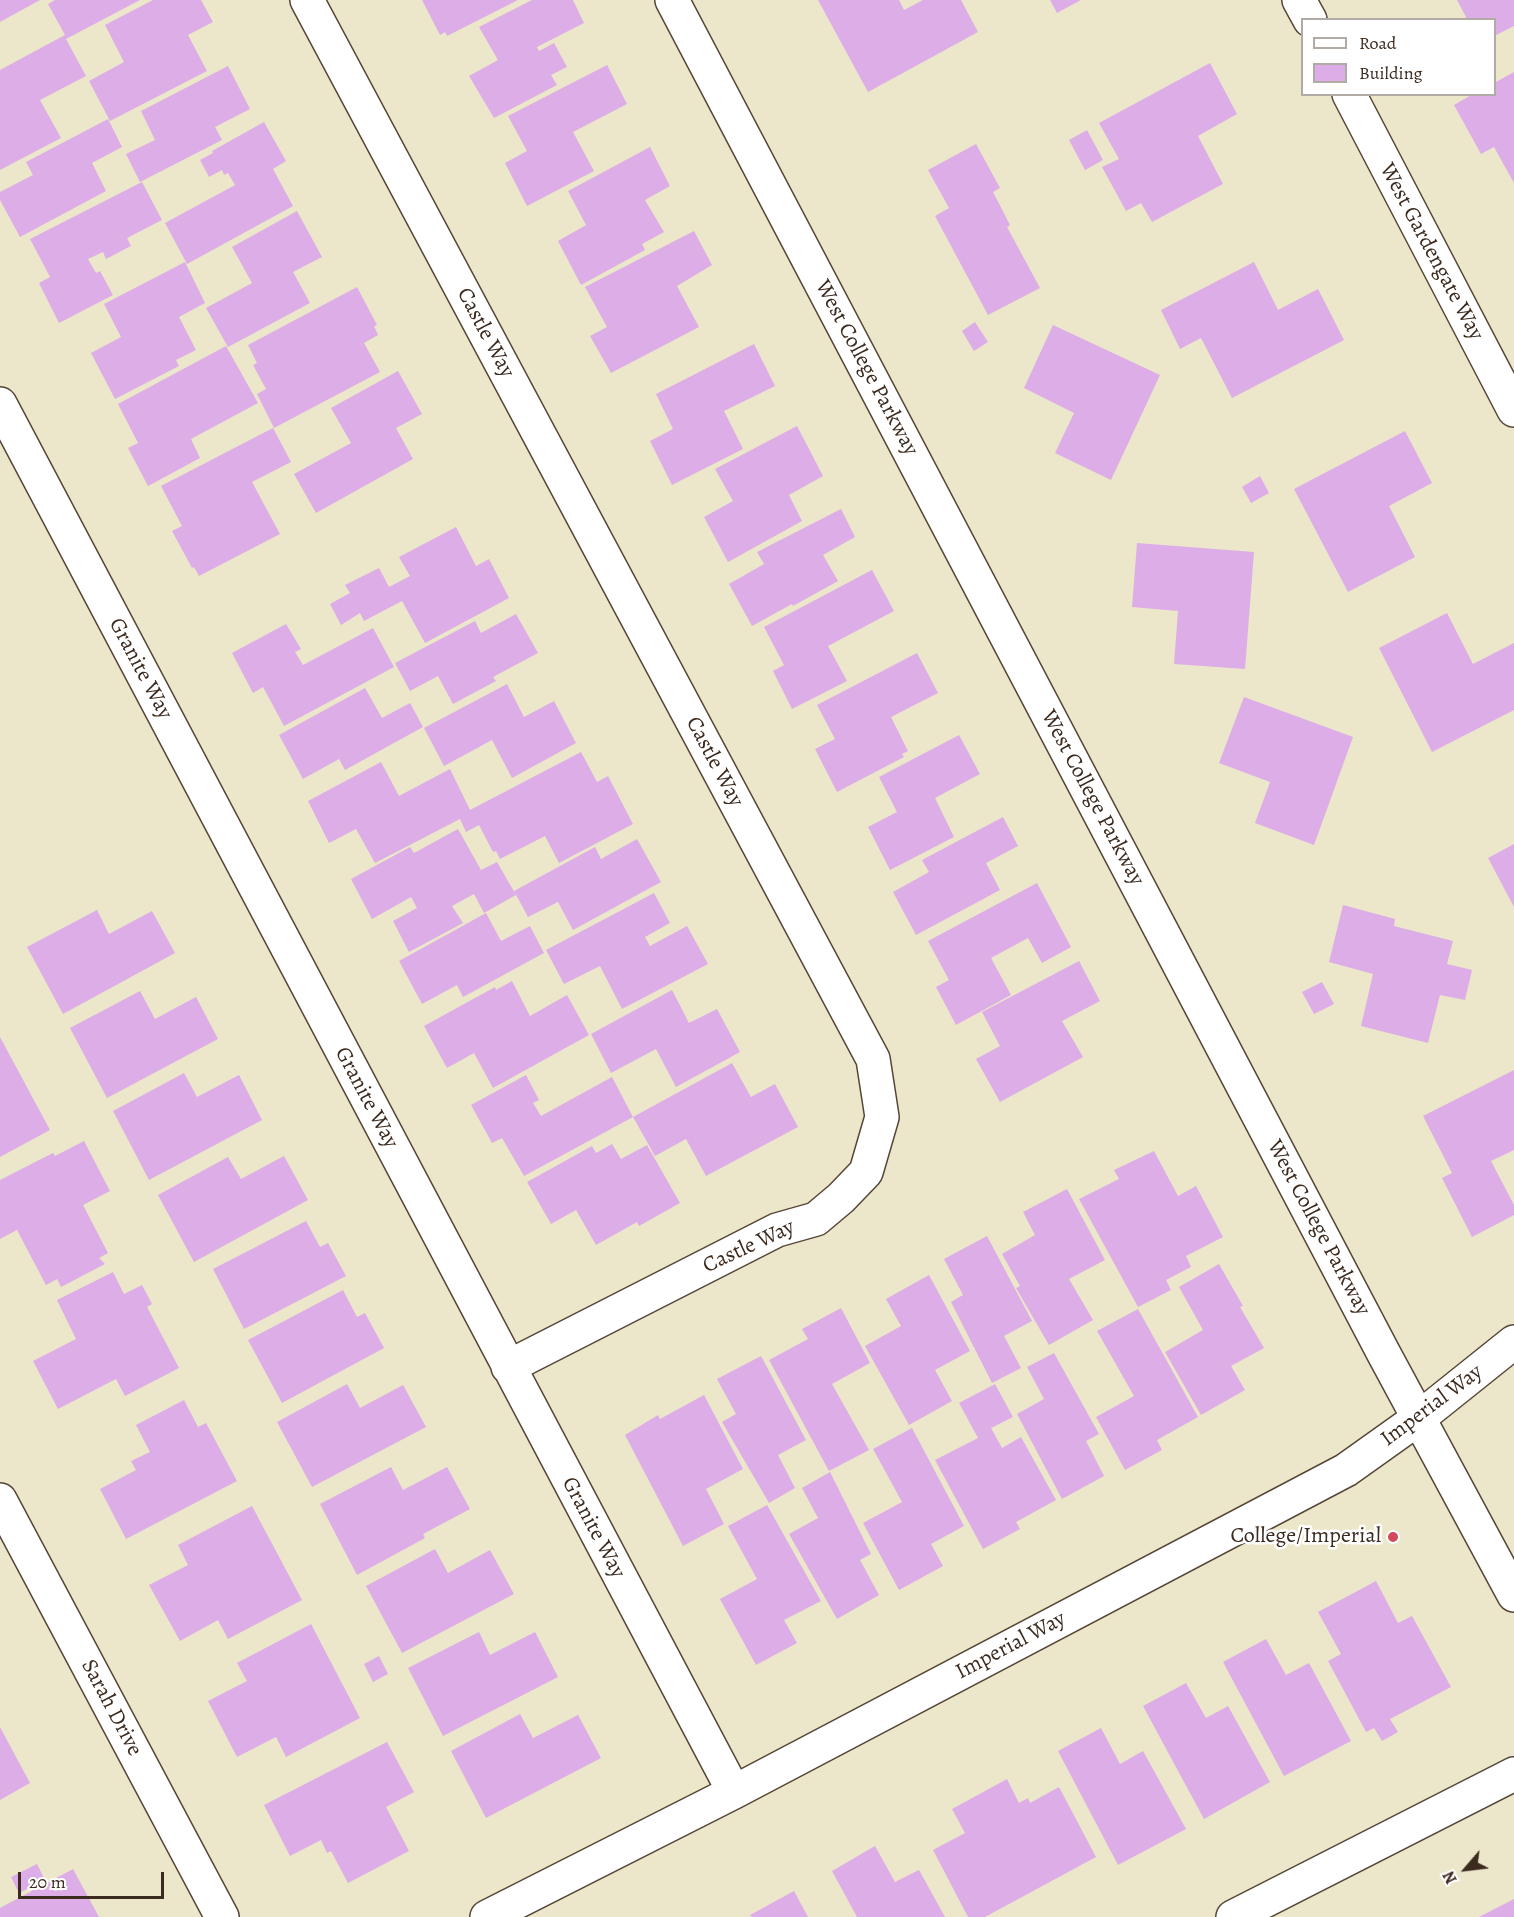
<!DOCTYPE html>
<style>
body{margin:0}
#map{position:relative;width:1514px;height:1917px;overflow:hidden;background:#ece7ca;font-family:Alegreya,serif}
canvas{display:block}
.legend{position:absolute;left:1301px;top:18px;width:195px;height:78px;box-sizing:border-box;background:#fff;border:2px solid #b1aaa5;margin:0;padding:8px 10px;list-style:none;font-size:18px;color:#3b2a1e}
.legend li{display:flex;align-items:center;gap:12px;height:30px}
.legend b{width:30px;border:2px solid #b1aaa5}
.north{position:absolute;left:1436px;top:1839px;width:60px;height:60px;-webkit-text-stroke:4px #fff;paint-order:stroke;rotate:242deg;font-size:16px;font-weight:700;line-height:24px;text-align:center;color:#3b2a1e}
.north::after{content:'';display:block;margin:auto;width:21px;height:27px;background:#3b2a1e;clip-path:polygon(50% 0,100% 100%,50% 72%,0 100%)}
.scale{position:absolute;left:18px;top:1872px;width:146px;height:27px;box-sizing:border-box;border:3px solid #3b2a1e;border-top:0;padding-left:8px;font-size:18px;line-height:21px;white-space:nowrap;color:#3b2a1e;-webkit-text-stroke:4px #fff;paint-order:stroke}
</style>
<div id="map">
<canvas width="1514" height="1917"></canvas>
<ul class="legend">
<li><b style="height:8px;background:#fff"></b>Road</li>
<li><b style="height:16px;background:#dcade6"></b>Building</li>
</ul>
<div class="north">N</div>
<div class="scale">20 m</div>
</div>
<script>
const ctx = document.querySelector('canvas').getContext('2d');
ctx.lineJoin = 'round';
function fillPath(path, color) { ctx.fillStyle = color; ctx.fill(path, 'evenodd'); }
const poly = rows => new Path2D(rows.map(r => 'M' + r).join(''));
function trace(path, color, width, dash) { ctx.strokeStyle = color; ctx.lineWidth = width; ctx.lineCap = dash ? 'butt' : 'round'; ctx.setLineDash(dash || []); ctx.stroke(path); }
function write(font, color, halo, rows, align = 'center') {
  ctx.font = font + ' Alegreya,serif'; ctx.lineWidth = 5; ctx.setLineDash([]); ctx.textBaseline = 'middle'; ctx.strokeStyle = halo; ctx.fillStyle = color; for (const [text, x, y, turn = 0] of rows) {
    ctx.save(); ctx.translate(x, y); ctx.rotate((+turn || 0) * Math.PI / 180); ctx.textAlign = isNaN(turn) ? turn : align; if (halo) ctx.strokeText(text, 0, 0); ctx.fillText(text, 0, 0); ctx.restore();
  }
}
fillPath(poly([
 [0,0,40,0,0,22],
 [55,0,140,0,66,39,86,76,40,100,61,138,0,170,0,70,65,35,48,4],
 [153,0,201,0,213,22,188,35,207,71,110,121,89,81,124,62,105,25],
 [422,0,518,0,447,36,445,32,440,35],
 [532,0,573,0,584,23,537,47,539,51,554,43,567,67,551,75,557,85,494,118,469,76,498,60,479,27],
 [818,0,899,0,904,10,923,0,961,0,978,32,868,92],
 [1050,0,1081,0,1057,13],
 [1457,0,1514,0,1514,26,1494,36,1494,20,1462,20,1466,17],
 [1210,63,1237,114,1198,136,1223,184,1152,222,1141,203,1126,211,1102,167,1119,159,1099,123],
 [607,65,627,104,573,132,594,171,527,206,505,163,527,151,508,116],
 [228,66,250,109,215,127,222,140,140,182,126,154,155,140,141,111],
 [1514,72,1514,183,1494,147,1481,154,1454,105,1473,94,1494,94,1494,83],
 [108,119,122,147,92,163,106,191,20,237,0,200,0,192,33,175,26,162],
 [264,122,286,161,273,169,293,206,187,264,165,223,235,185,228,173,224,175,222,170,209,177,200,160,213,153,212,151],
 [1087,130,1103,160,1085,170,1069,140],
 [976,144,1000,188,993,192,1010,225,1007,227,1040,288,988,315,935,216,949,208,928,170],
 [650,147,670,186,645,200,664,232,642,244,645,250,581,285,558,241,586,225,568,191],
 [142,182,162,220,127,238,131,246,106,259,103,252,88,259,96,273,100,271,113,295,59,323,39,283,50,277,30,239],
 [297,211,322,257,293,272,310,303,228,347,206,308,252,283,232,247],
 [694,231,712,265,677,286,699,327,611,373,590,336,607,327,585,287],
 [185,262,205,303,179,317,196,350,176,360,179,366,115,399,91,353,121,337,104,304],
 [1254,262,1278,310,1318,289,1344,340,1232,398,1201,338,1180,349,1161,310],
 [357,287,377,325,374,326,378,335,364,343,380,372,274,428,257,394,266,389,253,365,257,363,248,345],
 [975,322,988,342,974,351,962,331],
 [1053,325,1160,375,1111,480,1055,453,1074,413,1024,388],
 [754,344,775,386,724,411,743,449,672,485,650,441,673,429,656,394],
 [226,346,258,403,191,439,200,458,148,486,128,448,138,443,118,404],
 [398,371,422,414,396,428,413,459,316,513,294,474,351,443,331,408],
 [797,426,823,476,789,495,802,521,728,562,704,517,733,501,715,469],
 [273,428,291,462,252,482,280,534,199,576,194,567,192,568,172,531,182,526,161,486],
 [1405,431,1432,483,1389,506,1415,557,1348,592,1294,489],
 [1260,476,1269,493,1251,503,1242,487],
 [841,509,855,537,823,555,838,581,793,606,792,604,752,626,729,584,764,564,757,552],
 [456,527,476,566,489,559,509,598,425,643,402,601,364,621,360,613,341,625,330,604,350,593,345,585,379,568,389,587,410,576,399,557],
 [1137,543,1254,552,1245,669,1174,664,1178,611,1132,607],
 [872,570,894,611,828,646,847,681,792,709,773,671,784,665,764,627],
 [1447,613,1473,664,1514,643,1514,710,1432,752,1379,648],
 [516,614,538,653,493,677,496,681,453,704,438,676,410,691,395,663,475,621,481,633],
 [286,624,301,649,295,652,303,665,373,628,394,667,284,726,263,687,253,693,232,653],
 [917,653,938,693,891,717,908,751,902,754,904,757,837,792,815,749,835,739,817,705],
 [507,684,524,717,554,701,576,743,512,778,492,740,444,766,424,728],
 [365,688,382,718,410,703,423,727,345,770,339,759,303,779,279,735],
 [1244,697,1353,737,1314,845,1255,823,1270,782,1219,763],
 [959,735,980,774,935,798,954,837,890,870,868,827,897,812,879,777],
 [581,752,597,782,608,776,633,824,559,863,545,836,500,859,496,851,493,852,479,825,466,832,460,819,375,863,356,829,329,843,308,801,381,762,399,796,450,769,470,810],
 [1003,817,1018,846,986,863,1000,890,916,935,893,892,929,872,922,860],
 [458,829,481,870,497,862,516,895,484,913,474,894,452,906,463,923,409,952,393,921,417,908,411,897,372,919,351,879,410,847,414,853],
 [637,839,661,882,573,930,558,902,528,917,514,891,595,847,601,859],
 [1514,844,1514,907,1488,858],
 [1037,883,1071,947,1042,963,1028,938,991,958,1011,995,956,1025,936,987,949,980,928,941],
 [654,893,670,923,645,937,650,946,687,926,708,964,622,1009,600,966,564,984,546,950],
 [1343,905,1395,919,1394,926,1453,941,1447,964,1472,970,1465,1000,1440,995,1428,1043,1361,1026,1373,974,1329,962],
 [97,910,109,934,152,911,175,953,63,1014,27,947],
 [486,913,501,941,530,926,544,953,463,997,457,985,422,1004,399,961],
 [1079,961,1100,1001,1062,1021,1083,1057,1000,1102,976,1059,1000,1046,982,1012],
 [512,981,530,1016,567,995,589,1035,493,1088,474,1053,447,1068,424,1026,495,987,496,990],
 [1322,982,1334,1004,1314,1014,1302,992],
 [672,990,689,1023,717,1009,740,1052,676,1087,656,1049,611,1073,591,1034],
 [140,991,155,1019,196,997,218,1039,107,1098,70,1028],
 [0,1037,50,1130,0,1157],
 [732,1063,751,1097,775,1084,798,1127,706,1176,686,1139,655,1156,633,1117],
 [1514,1070,1514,1150,1491,1161,1514,1205,1514,1215,1472,1237,1442,1178,1452,1173,1423,1116],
 [184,1073,197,1097,239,1075,262,1120,149,1180,113,1111],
 [526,1075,539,1100,533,1103,541,1116,612,1077,633,1117,524,1176,502,1138,492,1143,471,1105],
 [84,1141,110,1191,83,1205,108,1253,99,1258,105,1264,61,1287,57,1279,46,1285,17,1230,0,1239,0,1180,53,1153,55,1156],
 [612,1144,621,1159,647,1145,680,1203,639,1226,637,1222,596,1245,576,1210,551,1224,527,1182,592,1146,596,1153],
 [1154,1151,1178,1196,1196,1186,1223,1237,1186,1256,1191,1267,1166,1280,1171,1290,1138,1307,1079,1199,1119,1179,1114,1170],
 [284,1156,308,1200,194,1262,158,1195,228,1157,241,1179],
 [1067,1189,1105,1260,1069,1279,1093,1320,1049,1345,1016,1288,1020,1286,1002,1254,1035,1235,1023,1212],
 [306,1221,320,1247,328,1243,346,1276,244,1329,213,1269],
 [987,1236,1032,1321,1004,1336,1021,1368,992,1383,951,1302,963,1295,944,1259],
 [1219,1264,1243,1306,1240,1307,1264,1348,1231,1366,1245,1390,1201,1415,1165,1352,1203,1330,1179,1287],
 [113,1272,124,1294,142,1285,152,1304,147,1307,179,1368,125,1396,116,1379,58,1409,33,1361,76,1339,57,1300],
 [929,1275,970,1351,935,1370,952,1401,909,1425,865,1346,901,1326,886,1299],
 [343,1290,357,1317,365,1313,384,1348,282,1403,248,1340],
 [841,1308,870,1363,832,1384,869,1450,829,1471,769,1360,808,1339,802,1329],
 [1138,1309,1198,1417,1157,1440,1162,1450,1125,1470,1096,1417,1134,1396,1097,1331],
 [1054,1353,1099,1434,1086,1441,1104,1476,1062,1499,1017,1414,1044,1399,1027,1367],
 [761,1356,806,1440,778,1455,795,1488,769,1503,722,1422,736,1414,717,1379],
 [347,1384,360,1408,403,1385,426,1427,312,1487,277,1422],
 [995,1384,1013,1417,991,1428,1002,1448,1021,1437,1056,1500,1016,1522,1020,1529,983,1549,935,1460,978,1438,959,1403],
 [704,1395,743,1469,706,1489,724,1524,683,1546,625,1435,658,1415,660,1419],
 [184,1400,198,1427,206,1423,237,1481,126,1539,100,1489,136,1470,131,1461,150,1452,136,1425],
 [912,1428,964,1526,931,1544,943,1566,899,1590,863,1523,902,1502,873,1449],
 [391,1467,403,1490,447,1467,470,1509,423,1534,425,1538,357,1575,320,1504],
 [830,1472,871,1554,860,1560,879,1595,837,1619,789,1534,818,1518,802,1488],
 [767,1505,821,1601,784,1620,797,1643,756,1665,720,1599,757,1579,728,1526],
 [252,1506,302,1600,228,1639,218,1620,180,1641,149,1585,188,1565,178,1545],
 [435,1549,448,1573,490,1550,514,1594,402,1653,366,1586],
 [1376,1581,1398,1623,1412,1616,1451,1687,1390,1719,1398,1732,1382,1741,1374,1728,1366,1732,1328,1661,1341,1654,1318,1612],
 [311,1624,360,1718,286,1757,276,1737,237,1757,208,1701,247,1681,237,1663],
 [479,1632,490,1655,535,1632,558,1677,443,1736,408,1668],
 [1266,1639,1286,1675,1309,1663,1351,1741,1284,1776,1223,1662],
 [379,1656,388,1674,373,1682,364,1664],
 [1186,1683,1206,1718,1228,1706,1270,1782,1204,1819,1143,1706],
 [520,1714,533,1738,578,1715,601,1758,486,1818,451,1751],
 [0,1727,30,1783,0,1800],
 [1101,1728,1120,1764,1143,1751,1186,1829,1118,1865,1058,1751],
 [387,1742,414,1792,386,1807,409,1851,348,1883,331,1851,327,1853,321,1840,290,1856,264,1805],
 [1007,1779,1019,1803,1028,1798,1030,1803,1059,1787,1096,1857,985,1917,968,1917,933,1850,965,1833,952,1809],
 [875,1846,895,1882,919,1870,945,1917,857,1917,832,1871],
 [37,1864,45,1880,19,1893,11,1877],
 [73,1869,99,1917,0,1917,0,1908],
 [794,1891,808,1917,752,1917,750,1915],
 [1514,1899,1514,1917,1479,1917]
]), '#dcade6');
const minor = poly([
 [307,0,873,1059,882,1117,866,1172,841,1198,816,1219,777,1230,508,1367],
 [1299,0,1310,20],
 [1349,94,1514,410],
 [0,404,734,1792],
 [0,1500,222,1917],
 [487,1917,734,1792,1346,1470,1419,1418,1514,1342],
 [1233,1917,1514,1774]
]);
const secondary = poly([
 [672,0,1384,1354,1514,1595]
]);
trace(minor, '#564638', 36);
trace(secondary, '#564638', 36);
trace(minor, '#fff', 33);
trace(secondary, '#fff', 33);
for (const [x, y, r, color] of [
 [1393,1537,6,"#d1495b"]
]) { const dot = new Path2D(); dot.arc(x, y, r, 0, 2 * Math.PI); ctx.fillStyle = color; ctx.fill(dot); trace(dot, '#fff', 2); }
write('22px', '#3b2a1e', '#fff', [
 ["West Gardengate Way",1431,252,62],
 ["Castle Way",485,333,62],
 ["West College Parkway",866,368,62],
 ["Granite Way",140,669,62],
 ["Castle Way",714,762,62],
 ["West College Parkway",1092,798,62],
 ["Granite Way",366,1098,62],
 ["West College Parkway",1318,1228,62],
 ["Castle Way",749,1247,-25],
 ["Imperial Way",1432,1406,-37],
 ["Granite Way",593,1528,62],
 ["Imperial Way",1011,1646,-28],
 ["Sarah Drive",111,1708,62]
]);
write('22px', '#3b2a1e', '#fff', [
 ["College/Imperial",1381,1537]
], 'right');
</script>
